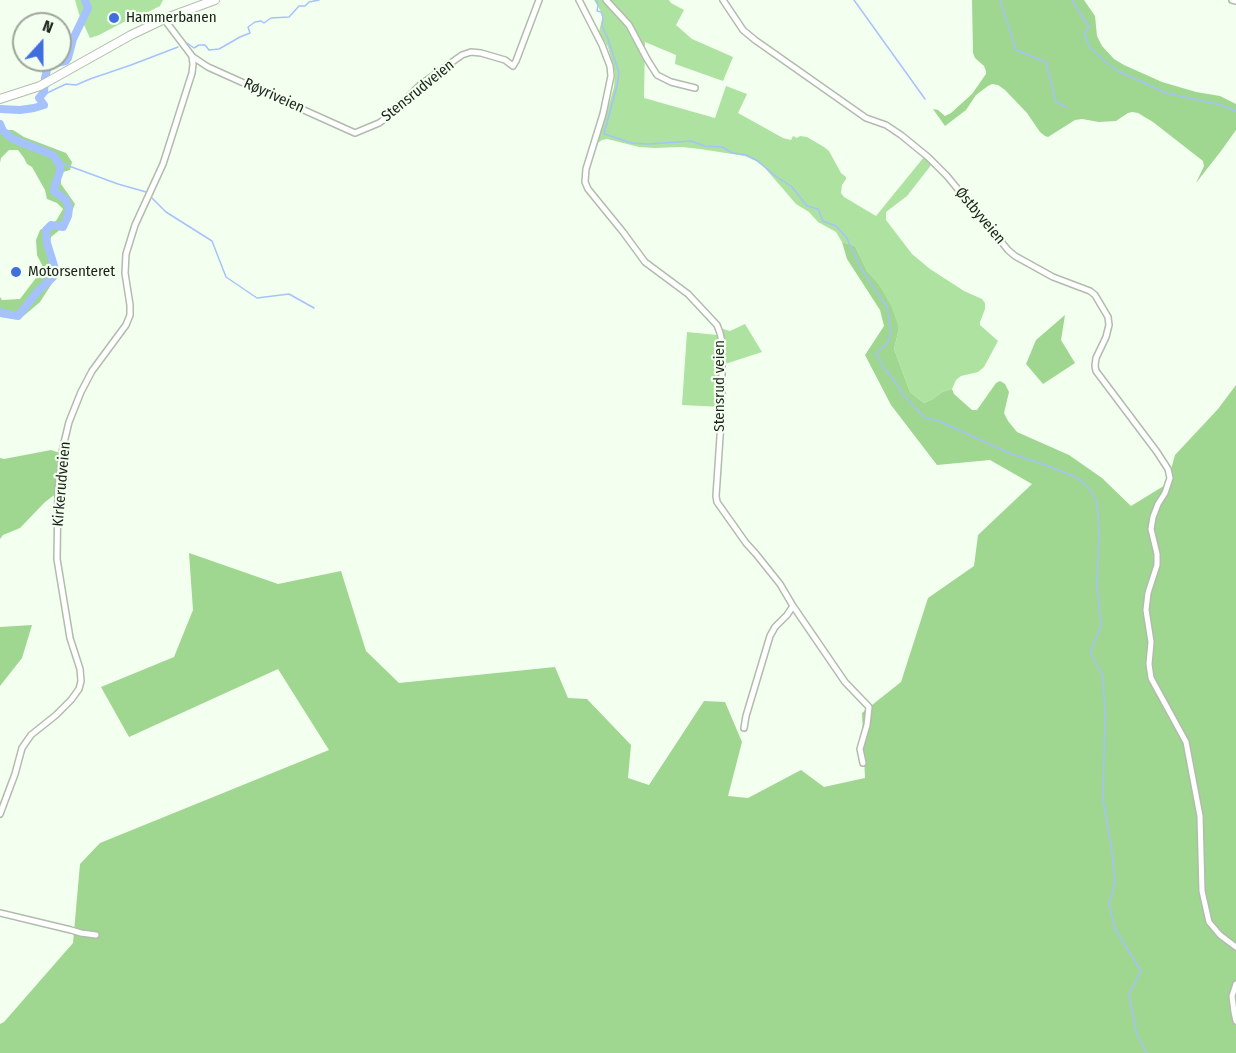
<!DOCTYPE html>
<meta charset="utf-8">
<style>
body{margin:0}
#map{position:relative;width:1236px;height:1053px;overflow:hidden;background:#f3ffef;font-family:"Fira Sans Condensed",sans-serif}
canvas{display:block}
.north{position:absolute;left:12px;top:12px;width:60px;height:60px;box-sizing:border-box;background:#f3ffef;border:2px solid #9da69a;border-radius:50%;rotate:21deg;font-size:16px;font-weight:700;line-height:24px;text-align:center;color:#1c211b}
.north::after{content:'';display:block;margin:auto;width:21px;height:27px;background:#406edf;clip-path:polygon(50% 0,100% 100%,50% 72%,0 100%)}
</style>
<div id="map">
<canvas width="1236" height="1053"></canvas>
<div class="north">N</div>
</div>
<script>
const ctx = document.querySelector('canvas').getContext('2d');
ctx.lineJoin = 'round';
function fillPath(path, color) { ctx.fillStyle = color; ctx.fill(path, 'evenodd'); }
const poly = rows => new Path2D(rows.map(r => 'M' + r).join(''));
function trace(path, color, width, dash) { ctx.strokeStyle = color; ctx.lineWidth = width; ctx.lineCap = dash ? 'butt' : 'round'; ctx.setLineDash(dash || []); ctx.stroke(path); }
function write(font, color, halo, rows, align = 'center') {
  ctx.font = font + ' "Fira Sans Condensed",sans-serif'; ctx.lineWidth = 4.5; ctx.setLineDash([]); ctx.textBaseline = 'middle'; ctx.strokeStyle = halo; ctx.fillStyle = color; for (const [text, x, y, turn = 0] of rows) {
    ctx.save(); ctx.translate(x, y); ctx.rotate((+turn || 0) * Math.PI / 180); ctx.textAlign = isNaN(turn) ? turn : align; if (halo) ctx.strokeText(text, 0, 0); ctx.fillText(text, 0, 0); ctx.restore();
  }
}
fillPath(poly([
 [75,0,163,0,160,6,148,12,139,14,99,35,90,38,79,14],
 [594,0,669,0,671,3,684,10,676,25,692,39,733,57,723,81,675,64,676,55,645,42,644,98,715,118,726,86,747,94,738,113,783,138,791,140,793,136,797,138,800,136,807,137,824,147,829,151,841,173,846,177,846,179,842,185,841,193,844,197,876,216,924,157,932,164,907,196,886,212,886,220,912,254,930,269,964,291,982,299,985,303,985,309,980,322,980,325,998,341,984,367,978,372,961,376,956,380,952,389,942,392,933,399,924,403,910,392,894,349,899,328,878,283,867,271,855,246,842,242,836,232,818,222,809,212,796,204,765,168,756,161,745,156,700,149,682,147,654,148,639,147,607,139,602,140,598,143,614,87,615,73,608,47,599,32,603,15],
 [745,324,762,352,722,365,722,407,682,405,687,332,717,335,723,329,730,331]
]), '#aee2a0');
fillPath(poly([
 [972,0,1084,0,1095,16,1097,36,1102,46,1114,59,1124,65,1162,82,1196,92,1220,96,1236,104,1236,130,1221,151,1196,183,1204,166,1203,161,1153,122,1138,113,1132,112,1128,113,1116,121,1099,122,1082,119,1075,120,1048,137,1045,136,1040,132,1027,113,1005,90,998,85,992,84,988,86,976,95,966,110,945,126,933,109,938,110,945,116,951,113,972,94,986,74,986,71,984,66,975,58,973,53],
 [0,130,13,130,24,137,66,153,72,162,70,170,63,172,61,178,61,184,75,204,67,224,51,237,48,245,49,251,58,270,58,274,40,302,20,319,0,317,0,297,2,300,20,299,42,270,42,265,37,255,36,240,40,230,56,221,63,209,57,203,47,199,45,190,32,167,27,164,24,158,18,150,9,150,1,158,0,163],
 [842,242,855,246,867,271,878,283,891,306,899,328,894,349,910,392,924,403,933,399,942,392,952,389,954,394,972,410,977,410,996,383,1000,381,1005,384,1009,392,1004,413,1008,421,1017,432,1069,455,1102,478,1131,506,1167,484,1175,455,1218,409,1236,385,1236,1053,0,1053,0,1024,4,1022,73,943,80,864,100,843,329,750,278,669,129,737,101,687,174,657,193,610,189,553,278,584,341,571,366,651,399,683,555,667,568,698,587,699,631,745,628,778,649,785,704,701,725,702,742,742,728,796,748,798,801,770,824,787,865,778,862,713,901,682,928,598,974,566,978,535,1032,484,990,460,937,465,891,405,865,355,884,326,880,310,847,259],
 [1065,315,1061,340,1075,363,1043,384,1026,364,1036,340],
 [51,450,60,453,57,493,45,502,20,528,3,535,0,539,0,458,4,459],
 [32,625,22,658,0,686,0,627]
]), '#9fd690');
trace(poly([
 [596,0,598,5,597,11,601,12,603,17,602,26,608,39,619,73,617,86,604,134,632,143,648,144,691,141,705,146,722,147,733,153,746,155,758,161,774,175,792,187,807,206,818,209,823,221,836,226,847,238,860,267,887,307,891,331,888,342,876,354,884,368,897,384,902,394,925,418,939,421,1009,453,1048,466,1076,477,1089,488,1097,502,1099,532,1097,583,1101,626,1090,652,1103,676,1105,715,1103,799,1112,851,1115,882,1109,904,1115,929,1141,971,1129,995,1137,1035,1147,1053],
 [854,0,925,99],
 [1000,0,1016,50,1046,62,1056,102,1066,107],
 [1072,0,1089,27,1084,34,1090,48,1116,70,1166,93,1221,105,1236,111],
 [187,43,194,48,199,45,205,45,209,50,219,49,240,37,250,33,248,27,255,22,261,21,264,23,271,18,289,17,299,6,305,6,309,2,319,0],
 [44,92,47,93,66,84,76,85,90,79,131,65,178,47],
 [0,133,3,131],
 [58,162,118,184,146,192],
 [152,198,166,212,212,241,226,277,257,298,289,294,314,308]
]), '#a6c2fd', 1.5);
trace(poly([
 [0,109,20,110,34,108,44,105,39,98,44,92,45,78,48,66,51,64,66,61,68,58,73,39,88,8,85,0],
 [0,124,3,131,13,139,53,155,60,165,60,171,55,185,54,191,66,200,69,208,68,216,63,227,51,225,46,230,47,243,55,269,53,277,38,291,18,316,1,313,0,312]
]), '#a6c2fd', 8);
const minor = poly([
 [579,0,602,45,610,66,611,76,603,114,586,169,585,182,588,189,623,232,645,262,688,294,717,325,720,333,722,342,722,407,716,496,717,502,746,543,756,554,780,584,793,606,787,615,775,627,770,636,746,716,744,728],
 [606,0,629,25,647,59,657,75,671,82,695,88],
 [723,0,743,30,755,40,866,118,886,125,901,135,928,157,947,176,1008,250,1015,256,1053,277,1090,291,1095,295,1108,317,1109,325,1106,337,1096,358,1095,366,1096,371,1157,452,1168,469,1170,478,1165,493,1158,504,1153,517,1151,529,1157,554,1157,565,1148,593,1146,610,1151,642,1149,664,1151,678,1186,742,1200,816,1202,891,1209,922,1220,935,1236,947],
 [1232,0,1236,1],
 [193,57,208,67,355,133,379,123,386,118,420,85,462,55,471,52,481,53,505,60,513,66,516,61,539,0],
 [793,606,845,682,869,707,867,725,860,749,863,763],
 [0,814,15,774,22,748,31,735,56,715,71,700,79,689,81,681,80,669,70,638,57,559,58,490,63,447,69,422,81,392,92,371,126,325,130,315,130,305,125,273,126,254,135,225,163,164,192,73,193,64,192,56,164,19],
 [0,913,71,930,81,933,96,935],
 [1236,984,1232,996,1234,1012,1236,1021]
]);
const secondary = poly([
 [0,99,40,86,131,35,169,17,215,0]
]);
trace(minor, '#b1bcad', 8);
trace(secondary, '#b1bcad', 10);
trace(minor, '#fff', 5);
trace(secondary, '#fff', 8);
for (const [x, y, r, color] of [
 [114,18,6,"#406edf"],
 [16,272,6,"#406edf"]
]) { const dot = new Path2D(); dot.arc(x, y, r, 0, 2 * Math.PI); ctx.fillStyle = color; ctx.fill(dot); trace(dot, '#f3ffef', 2); }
write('15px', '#1c211b', '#f3ffef', [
 ["Hammerbanen",126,18],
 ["Motorsenteret",28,272]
], 'left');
write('15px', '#1c211b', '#f3ffef', [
 ["Stensrudveien",418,91,-39],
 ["Røyriveien",274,96,24],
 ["Østbyveien",980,216,50],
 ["Stensrud veien",720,386,-90],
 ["Kirkerudveien",62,484,-85]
]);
</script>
